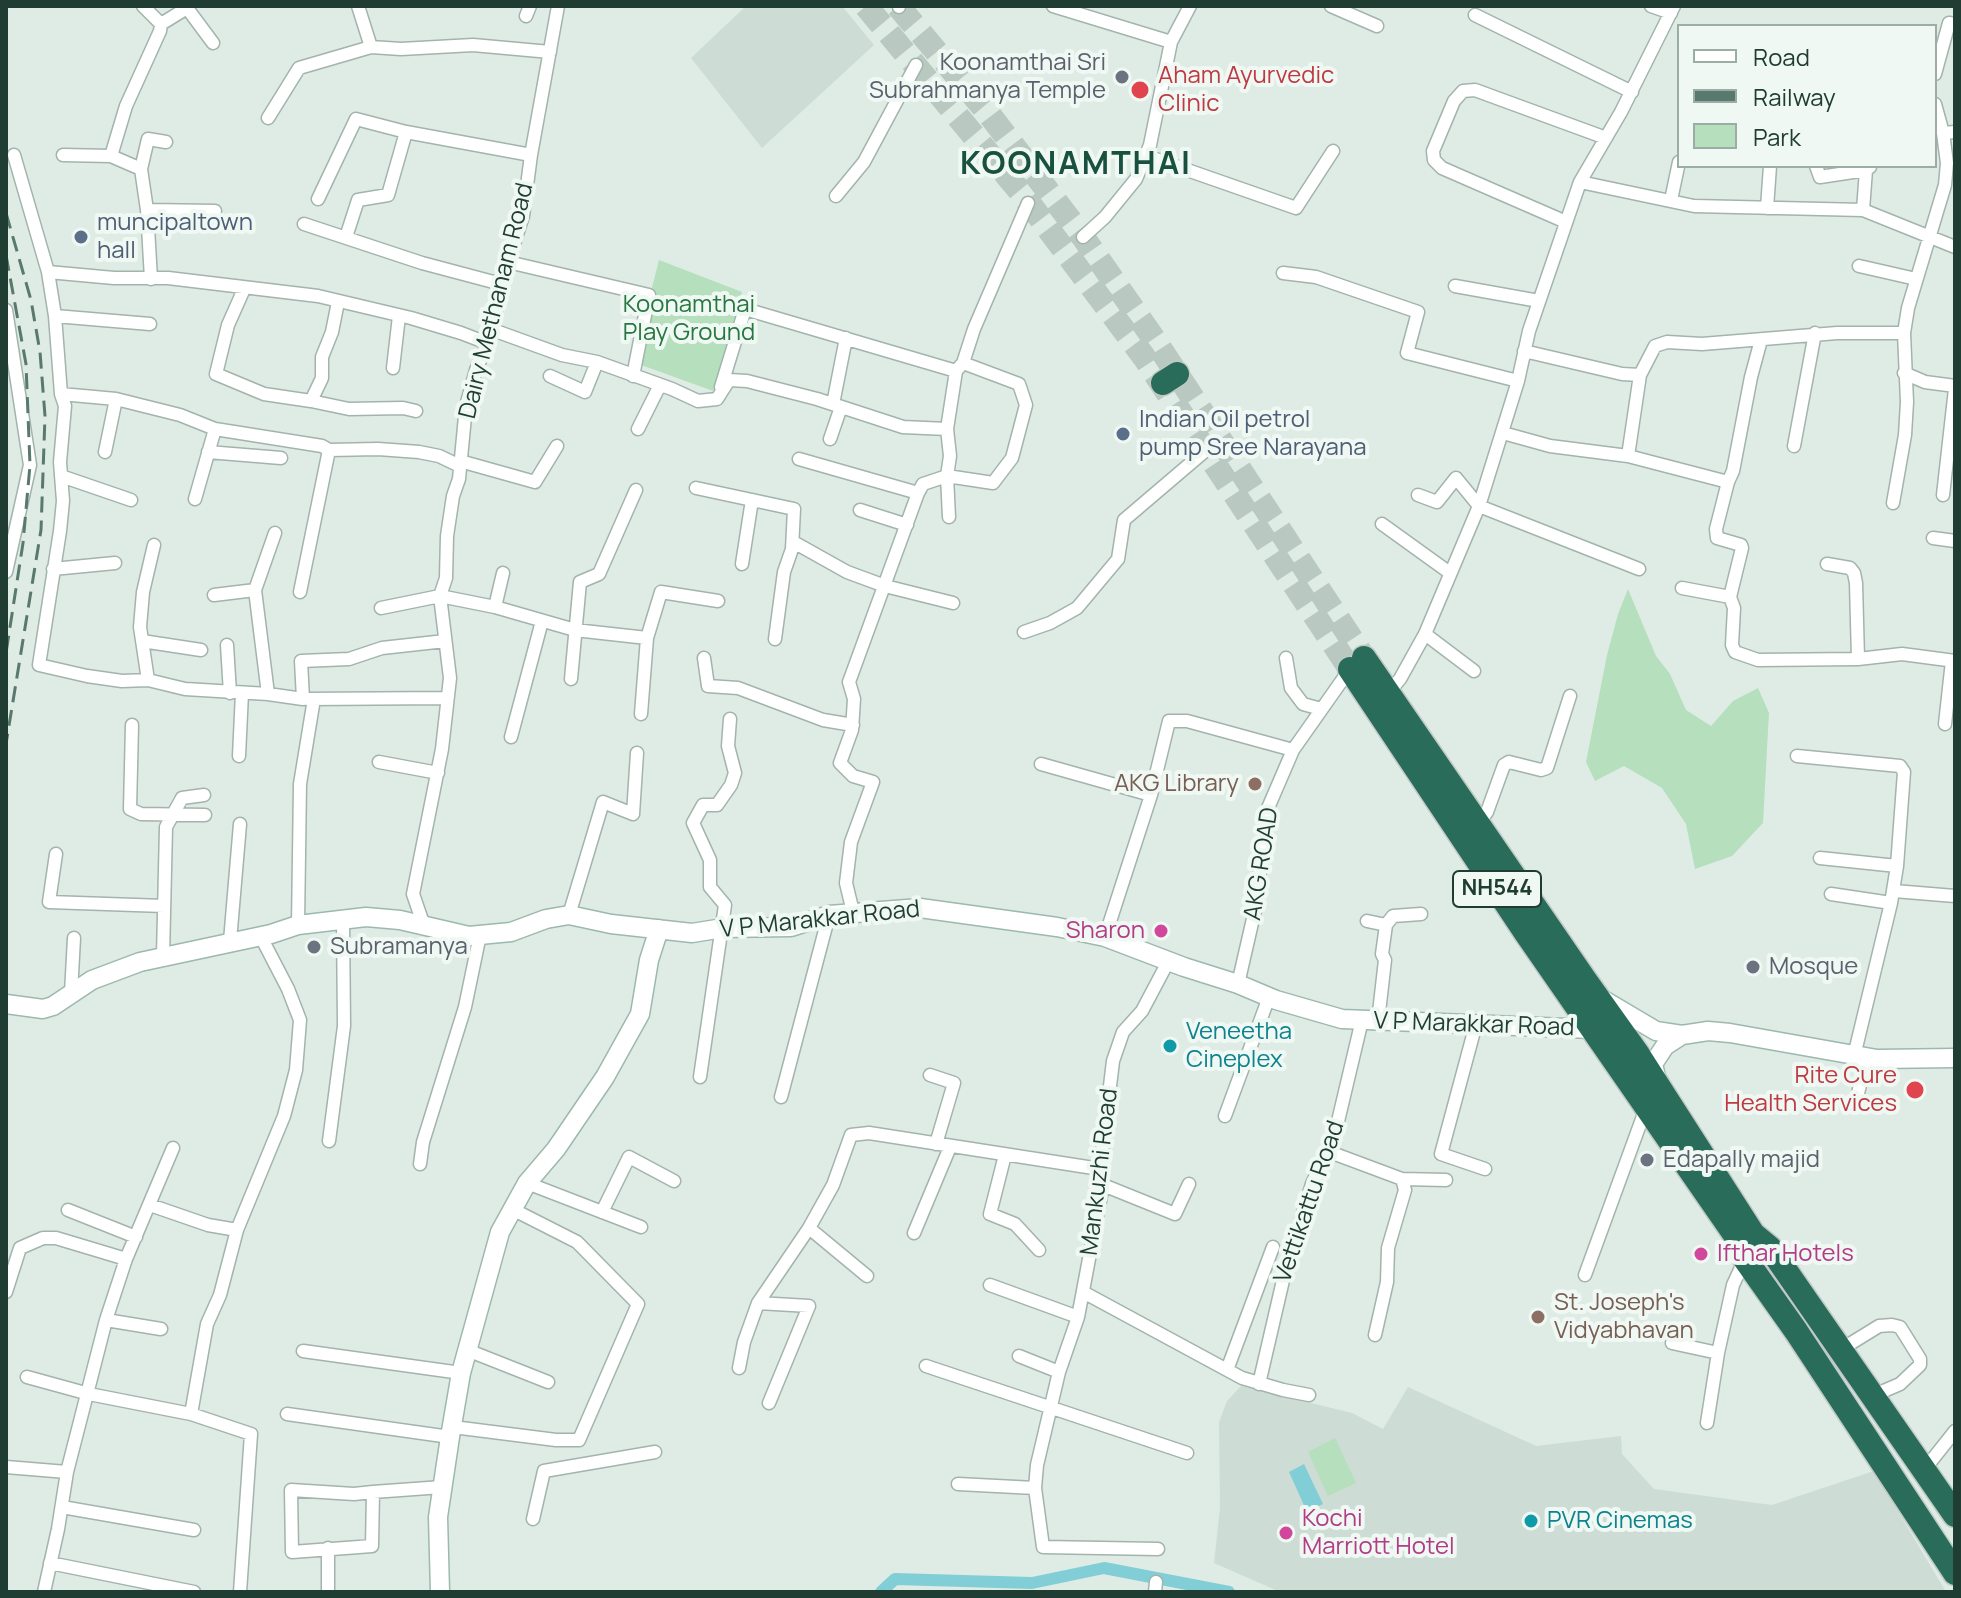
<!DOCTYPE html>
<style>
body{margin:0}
#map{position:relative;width:1961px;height:1598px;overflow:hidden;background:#dfece5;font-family:Manrope,sans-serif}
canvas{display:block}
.frame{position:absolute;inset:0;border:8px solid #1f3d33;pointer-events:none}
.legend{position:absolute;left:1677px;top:24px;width:260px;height:144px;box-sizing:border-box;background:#f0f8f3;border:2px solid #9cada6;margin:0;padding:10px 14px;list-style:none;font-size:24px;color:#1f3d33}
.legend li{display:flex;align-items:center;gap:16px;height:40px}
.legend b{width:40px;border:2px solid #9cada6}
</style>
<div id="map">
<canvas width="1961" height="1598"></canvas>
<div class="frame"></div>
<ul class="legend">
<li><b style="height:10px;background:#fff"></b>Road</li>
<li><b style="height:10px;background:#59796e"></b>Railway</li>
<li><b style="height:22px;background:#b6dfbe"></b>Park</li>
</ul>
</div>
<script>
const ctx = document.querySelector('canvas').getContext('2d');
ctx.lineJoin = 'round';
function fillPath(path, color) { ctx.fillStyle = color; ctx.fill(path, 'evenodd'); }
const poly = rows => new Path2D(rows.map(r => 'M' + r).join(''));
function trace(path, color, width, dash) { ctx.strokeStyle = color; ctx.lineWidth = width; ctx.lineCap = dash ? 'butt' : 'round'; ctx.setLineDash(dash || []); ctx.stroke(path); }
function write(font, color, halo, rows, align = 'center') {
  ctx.font = font + ' Manrope,sans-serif'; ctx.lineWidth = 8; ctx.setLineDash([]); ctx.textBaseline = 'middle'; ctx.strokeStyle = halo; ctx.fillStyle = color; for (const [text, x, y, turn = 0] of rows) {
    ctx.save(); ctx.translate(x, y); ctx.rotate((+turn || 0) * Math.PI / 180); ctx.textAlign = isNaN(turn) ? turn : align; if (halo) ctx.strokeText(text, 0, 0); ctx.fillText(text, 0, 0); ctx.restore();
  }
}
fillPath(poly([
 [746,6,842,6,874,45,762,148,691,58],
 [1241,1386,1352,1413,1383,1429,1408,1387,1536,1446,1621,1436,1622,1454,1654,1489,1772,1505,1874,1471,1946,1592,1280,1592,1214,1563,1220,1508,1219,1422,1227,1401]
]), '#cddcd4');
fillPath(poly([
 [659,260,742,292,713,391,633,362],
 [1628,589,1656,656,1670,674,1686,710,1711,726,1733,701,1758,688,1769,713,1763,823,1732,856,1695,869,1686,824,1662,788,1624,766,1595,781,1586,762,1607,655,1618,614],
 [1335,1438,1356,1483,1328,1496,1308,1452]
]), '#b6dfbe');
fillPath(poly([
 [1304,1464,1323,1504,1307,1512,1289,1472]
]), '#82ced6');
trace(poly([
 [881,1592,895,1579,1032,1583,1104,1568,1229,1592]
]), '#82ced6', 12);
trace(poly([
 [866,6,1023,195,1144,357,1350,669],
 [898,6,989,114,1083,237,1154,339,1364,658]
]), '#b9c9c1', 24, [24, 12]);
const street = poly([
 [143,6,161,24,160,31,126,106,111,156,141,169,147,210,151,279],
 [358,6,371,47],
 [1053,6,1171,42],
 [1331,6,1377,26],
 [1651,6,1671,13],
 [899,7,899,6],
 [1475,15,1632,92],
 [526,16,530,6],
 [161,24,187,8,213,43],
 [1935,74,1949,23,1955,24],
 [1935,104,1943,133],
 [268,118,299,68,371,47,401,49,473,45,550,52],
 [14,155,48,272,55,316,61,394,65,406,60,462,63,501,60,531,39,665,87,676,122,681,148,680,185,689,268,694,303,699,301,661,349,659,382,648,445,641],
 [63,155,111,156],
 [1147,156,1296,208,1333,151],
 [1816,166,1820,177,1866,170],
 [141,169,148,139,166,142],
 [1580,182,1694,206,1863,210,1955,247],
 [836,196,864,162,916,65],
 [318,199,356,119,406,132,531,155],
 [1671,200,1679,162],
 [1767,208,1770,166],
 [147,210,215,211],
 [1863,210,1866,170,1870,167],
 [1566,222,1442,168,1434,160,1433,151,1454,101,1463,91,1475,90,1606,138],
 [304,224,422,263,501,284],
 [346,237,358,200,388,195,406,132],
 [1083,237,1105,217,1136,179,1150,145,1171,42,1190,6],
 [508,262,649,295,633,376],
 [1859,266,1916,279],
 [48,272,114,278,168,278,318,296,411,318,461,333,487,343],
 [1283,273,1316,277,1418,312,1407,353,1518,381],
 [1455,286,1539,301],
 [244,289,228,325,216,374,264,394,311,401],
 [338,302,332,332,322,357,322,378,311,401,349,409,403,408,416,411],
 [6,310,30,465,6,572],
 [55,316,150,324],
 [493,330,562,355,597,362,672,389,698,401,717,399,729,380,747,381,817,399,903,427,947,429],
 [1761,340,1751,377,1733,471,1728,482,1716,529,1717,538,1741,545,1742,548,1730,597,1734,608,1732,645,1735,652,1758,660,1858,659,1902,654,1955,661],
 [1524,351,1622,374,1640,375,1655,346,1667,342,1702,344,1837,333,1904,333],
 [393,368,399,316],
 [1904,373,1925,382,1955,386],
 [550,376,585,392,597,362],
 [721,387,745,309,956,371],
 [61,394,116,399,180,415,215,429,322,446,329,450,378,449,419,452,439,456,460,466],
 [833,404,846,338],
 [638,429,660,385],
 [1503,433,1550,446,1628,456,1728,482],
 [830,439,841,407],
 [1794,446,1815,333],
 [105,452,116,399],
 [208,452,281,458],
 [1628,456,1640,375],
 [799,459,918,493],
 [460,461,535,482,557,446],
 [61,476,131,500],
 [696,488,794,509,792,549],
 [1418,495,1437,502,1456,478,1479,506,1639,569],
 [1943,495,1955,389],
 [195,499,215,429],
 [1893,503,1905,435,1907,402,1904,333,1908,308,1945,185,1947,163,1943,133,1955,132],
 [860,510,907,525],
 [949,517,947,476,993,483,1012,458,1026,405,1019,384,963,363],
 [1382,524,1450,573],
 [1933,538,1955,541],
 [742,564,752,500],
 [1827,564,1850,568,1854,573,1856,583,1858,659],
 [53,569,115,563],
 [1682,588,1730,597],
 [300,592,329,450],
 [214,595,255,590],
 [495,607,503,573],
 [381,608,440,596,495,607,575,630,647,638],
 [1024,632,1050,623,1077,608,1118,559,1124,520,1205,451],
 [1425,634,1474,671],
 [775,639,784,572,792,549,797,544,847,572,885,586,953,603],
 [142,641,201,650],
 [227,645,230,693],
 [704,658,708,686,738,688,823,720,853,725],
 [1286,658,1291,688,1303,704,1321,709],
 [571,679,580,582,599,574,636,490],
 [148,680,140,627,143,592,154,545],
 [1389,692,1400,679,1425,634,1479,506,1518,381,1529,331,1580,182,1621,112,1674,6],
 [268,694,255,590,275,533],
 [307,699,447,698],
 [641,714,647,638,661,592,718,601],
 [1945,724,1952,661],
 [132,725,130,809,141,814,205,815],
 [511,737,542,621],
 [239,756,242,693],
 [1797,756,1900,766,1904,772,1897,866],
 [379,762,438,773],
 [1041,764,1151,795],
 [1478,824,1487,812,1504,765,1509,762,1541,770,1547,768,1570,696],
 [56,854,49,902,164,906],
 [1820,858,1897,866,1891,903,1854,1056],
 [1894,891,1955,896],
 [1831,894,1891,903],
 [853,912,846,883,851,842,873,782,853,776,840,763,852,730,854,699,849,682,918,493,923,484,947,476,950,456,947,429,956,371,963,363,974,329,1028,203],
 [569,915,603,802,633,814,637,753],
 [1367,921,1386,925,1382,954,1385,960,1378,1021],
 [298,925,300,784,314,699],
 [1386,925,1393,916,1421,914],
 [424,926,413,894,442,749,450,678,440,596,446,578,447,536,453,496,459,479,466,406,476,370,493,330,501,284,523,216,531,155,558,6],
 [1105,937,1151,795,1169,721,1187,721,1293,750],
 [230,941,240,824],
 [163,956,166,827,182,798,204,795],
 [1238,984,1255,910,1268,808,1293,750,1350,669],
 [71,993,74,938],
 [1476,1024,1441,1154,1485,1169],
 [930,1075,954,1083,936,1144],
 [700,1077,725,905,710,887,710,860,693,823,703,805,717,805,731,785,735,773,728,746,730,719],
 [1858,1093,1867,1058],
 [781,1097,829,915],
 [1225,1116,1269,997],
 [329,1141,344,1026,343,920],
 [1327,1151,1402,1179,1446,1180],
 [1005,1155,990,1214,1015,1224,1039,1250],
 [420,1164,423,1142,465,1007,480,935],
 [527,1183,641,1227],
 [1103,1185,1175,1214,1189,1184],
 [150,1205,208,1225,237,1230],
 [68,1210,136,1237],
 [602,1212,629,1157,674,1181],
 [809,1228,867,1276],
 [914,1233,950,1147],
 [1585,1275,1646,1108],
 [990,1285,1078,1317],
 [6,1292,20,1248,43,1238,56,1238,126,1259],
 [1083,1292,1242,1378,1283,1390,1309,1395],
 [758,1303,809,1306,769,1403],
 [106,1320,161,1329],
 [1375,1335,1387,1282,1388,1248,1405,1190,1402,1179],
 [1672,1343,1718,1353,1733,1285,1745,1259],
 [467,1350,548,1382],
 [1840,1350,1879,1326,1892,1325,1900,1327,1920,1359,1920,1365,1900,1384,1872,1396],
 [303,1351,461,1373],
 [1019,1356,1059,1372],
 [926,1366,1187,1453],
 [739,1368,744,1342,758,1303,809,1228,833,1185,851,1135,869,1133,1100,1169],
 [1227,1370,1273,1247],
 [27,1377,89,1394,191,1414,251,1434,240,1592],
 [1259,1384,1284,1276,1312,1184,1335,1134,1362,1020],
 [191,1414,207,1324,220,1295,237,1230,284,1116,296,1070,300,1020,288,989,260,935],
 [287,1414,450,1437],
 [1707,1423,1718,1353],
 [453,1427,556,1440,579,1440,638,1304,577,1242,512,1209],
 [6,1467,67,1472],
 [1924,1470,1955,1431],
 [958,1484,1035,1488],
 [373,1492,372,1546,292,1552,291,1490,354,1494,373,1492,442,1487],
 [62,1507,194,1530],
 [533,1519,544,1471,655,1452],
 [1158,1549,1043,1547,1035,1488,1037,1465,1059,1372,1078,1317,1103,1185,1100,1169,1113,1061,1123,1032,1142,1011,1169,960],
 [50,1563,194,1592],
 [44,1592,58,1529,67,1472,106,1320,126,1259,173,1148],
 [328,1592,328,1548],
 [1155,1592,1156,1582]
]);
const secondary = poly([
 [1602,999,1656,1031,1682,1035,1708,1031,1730,1033,1877,1059,1955,1058],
 [6,1004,43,1009,53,1006,92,980,140,962,271,934,298,925,366,917,400,920,469,936,511,932,546,919,569,915,611,924,692,933,723,928,791,927,829,915,920,908,1057,927,1105,937,1184,967,1238,984,1276,1000,1342,1019,1592,1029],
 [1657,1081,1653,1064,1665,1046,1682,1035],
 [440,1592,438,1517,450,1437,461,1373,500,1232,527,1183,556,1149,605,1077,640,1014,649,960,659,929]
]);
const highway = poly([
 [1163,383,1177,374],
 [1364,658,1585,980,1637,1053,1753,1234,1770,1248,1955,1515],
 [1350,669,1526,933,1742,1245,1745,1259,1796,1331,1955,1573]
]);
trace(street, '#a2b4ac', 15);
trace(secondary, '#9db8ad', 21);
trace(highway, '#c0c9c6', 27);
trace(street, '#fff', 12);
trace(secondary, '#fff', 18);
trace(highway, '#286c59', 24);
trace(poly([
 [6,213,31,300,40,352,45,416,41,530,6,744],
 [6,255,26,364,30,465,23,543,6,653]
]), '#59796e', 3, [16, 8]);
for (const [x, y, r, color] of [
 [1122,77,8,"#6b7280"],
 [1140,90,10,"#e0444e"],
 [81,237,8,"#5c6f8a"],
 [1123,434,8,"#5c6f8a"],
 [1255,784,8,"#8d6e63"],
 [1161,931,8,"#d1479c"],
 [314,947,8,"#6b7280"],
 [1753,967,8,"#6b7280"],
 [1170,1046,8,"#0f9aa8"],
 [1915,1090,10,"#e0444e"],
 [1647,1160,8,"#6b7280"],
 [1701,1254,8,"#d1479c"],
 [1538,1317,8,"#8d6e63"],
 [1531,1521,8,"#0f9aa8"],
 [1286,1533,8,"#d1479c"]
]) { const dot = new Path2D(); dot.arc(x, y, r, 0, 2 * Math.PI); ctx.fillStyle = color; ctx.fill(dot); trace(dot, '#f0f8f3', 3); }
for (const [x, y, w] of [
 [1497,889,88]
]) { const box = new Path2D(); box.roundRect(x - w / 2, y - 18, w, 36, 6); ctx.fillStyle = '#f0f8f3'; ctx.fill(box); trace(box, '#1f3d33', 2); }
write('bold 22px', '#1f3d33', null, [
 ["NH544",1497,889]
]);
write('24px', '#5b616d', '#f0f8f3', [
 ["Koonamthai Sri",1106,63,"right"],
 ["Subrahmanya Temple",1106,91,"right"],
 ["Subramanya",330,947],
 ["Mosque",1769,967],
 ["Edapally majid",1663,1160]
], 'left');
write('24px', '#be3a42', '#f0f8f3', [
 ["Aham Ayurvedic",1158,76],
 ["Clinic",1158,104],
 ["Rite Cure",1897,1076,"right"],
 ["Health Services",1897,1104,"right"]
], 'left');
write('24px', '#4e5e75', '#f0f8f3', [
 ["muncipaltown",97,223],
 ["hall",97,251],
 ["Indian Oil petrol",1139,420],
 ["pump Sree Narayana",1139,448]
], 'left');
write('24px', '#1f3d33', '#f0f8f3', [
 ["Dairy Methanam Road",497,301,-76],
 ["AKG ROAD",1262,864,-81],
 ["V P Marakkar Road",820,920,-6],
 ["V P Marakkar Road",1474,1025,2],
 ["Mankuzhi Road",1100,1172,-83],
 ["Vettikattu Road",1310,1202,-71]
]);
write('24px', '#267740', '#f0f8f3', [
 ["Koonamthai",689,305],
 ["Play Ground",689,333]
]);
write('24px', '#785e54', '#f0f8f3', [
 ["AKG Library",1239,784],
 ["St. Joseph's",1554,1303,"left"],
 ["Vidyabhavan",1554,1331,"left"]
], 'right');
write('24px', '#b23c85', '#f0f8f3', [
 ["Sharon",1145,931,"right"],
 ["Ifthar Hotels",1717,1254],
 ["Kochi",1302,1519],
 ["Marriott Hotel",1302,1547]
], 'left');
write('24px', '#0d838f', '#f0f8f3', [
 ["Veneetha",1186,1032],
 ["Cineplex",1186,1060],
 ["PVR Cinemas",1547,1521]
], 'left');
ctx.letterSpacing = '2px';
write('bold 32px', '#195140', '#f0f8f3', [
 ["KOONAMTHAI",1076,165]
]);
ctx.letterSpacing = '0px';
</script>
